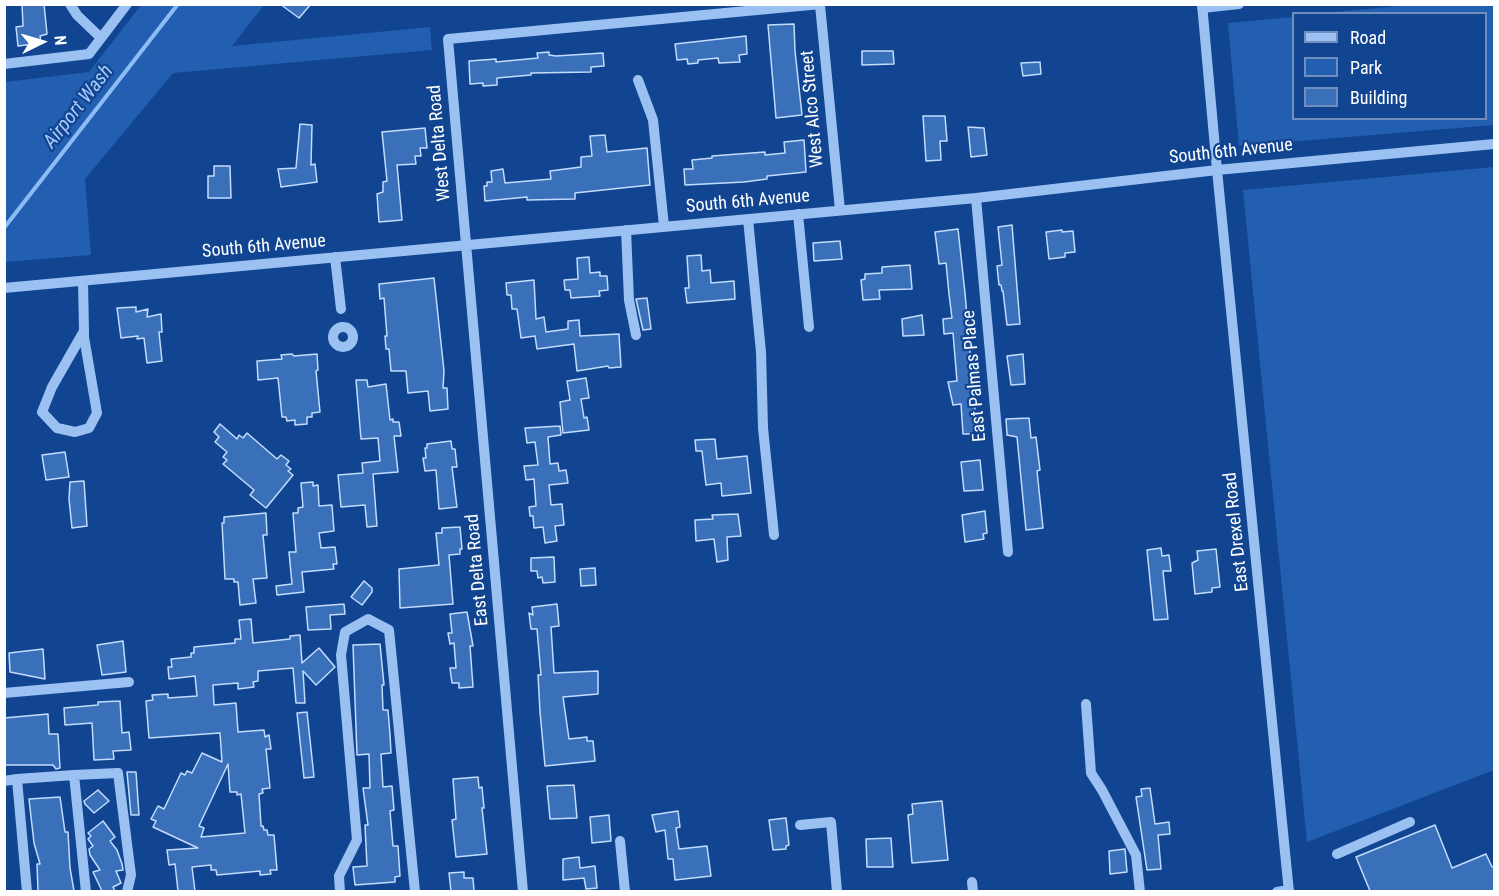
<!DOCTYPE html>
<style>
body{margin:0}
#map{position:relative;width:1499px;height:896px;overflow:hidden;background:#114591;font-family:"Roboto Condensed",sans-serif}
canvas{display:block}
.frame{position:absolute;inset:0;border:6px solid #fff;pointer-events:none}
.legend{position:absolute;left:1292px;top:12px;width:195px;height:108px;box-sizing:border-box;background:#114591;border:2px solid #708fbd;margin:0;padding:8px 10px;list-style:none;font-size:18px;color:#fff}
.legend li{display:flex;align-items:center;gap:12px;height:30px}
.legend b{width:30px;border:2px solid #708fbd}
.north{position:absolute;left:12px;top:12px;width:60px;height:60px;-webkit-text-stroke:4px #114591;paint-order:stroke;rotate:85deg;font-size:16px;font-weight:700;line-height:24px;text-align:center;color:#fff}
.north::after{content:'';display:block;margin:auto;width:21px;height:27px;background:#fff;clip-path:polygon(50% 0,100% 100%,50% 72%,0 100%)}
</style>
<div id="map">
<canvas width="1499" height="896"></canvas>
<div class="frame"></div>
<ul class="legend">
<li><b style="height:8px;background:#9bc1f3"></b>Road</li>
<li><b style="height:16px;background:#225fb0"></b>Park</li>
<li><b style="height:16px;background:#3970b9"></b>Building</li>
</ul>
<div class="north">N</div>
</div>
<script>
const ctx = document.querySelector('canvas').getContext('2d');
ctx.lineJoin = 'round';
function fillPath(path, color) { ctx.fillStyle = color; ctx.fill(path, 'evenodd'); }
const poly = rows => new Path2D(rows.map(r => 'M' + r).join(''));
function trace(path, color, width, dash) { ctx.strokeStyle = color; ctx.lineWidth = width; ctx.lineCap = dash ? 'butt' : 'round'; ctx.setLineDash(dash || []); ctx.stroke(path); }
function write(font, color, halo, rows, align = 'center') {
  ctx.font = font + ' "Roboto Condensed",sans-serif'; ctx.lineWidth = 4.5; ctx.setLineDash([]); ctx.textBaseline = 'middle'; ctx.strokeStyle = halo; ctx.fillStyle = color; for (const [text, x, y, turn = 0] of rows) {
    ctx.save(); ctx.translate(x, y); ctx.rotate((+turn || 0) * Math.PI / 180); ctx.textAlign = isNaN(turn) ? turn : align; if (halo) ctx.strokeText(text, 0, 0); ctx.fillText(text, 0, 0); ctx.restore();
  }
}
fillPath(poly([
 [1419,4,1494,5,1494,125,1239,146,1228,23,1293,17,1294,118,1486,118,1486,14,1325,13],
 [141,5,264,5,232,46,430,27,432,50,173,73,85,179,91,255,5,262,5,82,89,72],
 [1494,167,1494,770,1307,842,1243,190]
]), '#225fb0');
trace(poly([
 [4,228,178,4]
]), '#8dbbf6', 4);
const building = poly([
 [22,4,44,4,47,34,40,36,41,43,18,46,16,27,23,26,22,4],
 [280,4,311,4,299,18,280,4],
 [794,24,795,51,802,115,776,118,768,25,794,24],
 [746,36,747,54,739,55,740,62,719,63,718,58,698,60,698,63,688,64,687,59,677,60,675,44,746,36],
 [862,51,893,51,894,64,862,65,862,51],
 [549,52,549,55,556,56,603,53,604,66,591,67,591,72,531,73,531,75,497,78,497,85,483,86,483,83,470,84,469,61,496,59,496,62,538,58,537,53,549,52],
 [1040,62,1041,74,1023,76,1021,63,1040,62],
 [923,116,945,116,947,141,940,141,941,160,926,161,923,116],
 [300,124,312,125,311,165,315,164,317,182,281,187,278,169,296,168,300,124],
 [968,127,984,128,987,155,971,157,968,127],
 [425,128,427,148,420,148,421,156,415,156,416,164,397,165,402,220,379,222,377,194,383,192,383,182,387,181,382,132,425,128],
 [605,135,607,152,647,148,650,185,575,193,575,199,527,200,527,197,485,201,484,186,487,186,487,182,492,182,491,171,503,169,505,183,551,179,550,171,581,167,581,157,592,156,590,136,605,135],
 [804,140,806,172,767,176,767,179,744,182,685,185,684,169,693,169,692,160,712,158,712,156,765,152,765,155,785,153,784,142,804,140],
 [214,166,230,166,231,198,208,198,208,176,214,176,214,166],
 [1012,225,1020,324,1007,325,1003,291,1002,291,1001,285,999,285,997,266,1002,265,998,227,1012,225],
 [958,229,965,293,977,434,963,434,961,404,953,405,948,382,957,381,953,333,944,334,943,319,952,318,949,294,946,263,939,264,935,232,958,229],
 [1062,230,1062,232,1073,231,1075,252,1065,253,1065,257,1049,259,1046,232,1062,230],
 [840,241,842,259,814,261,813,243,840,241],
 [701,255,702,271,710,270,711,283,734,281,735,299,687,303,685,288,689,288,687,256,701,255],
 [589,257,590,273,600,272,600,276,607,276,608,290,599,291,600,296,571,298,570,290,565,290,564,280,578,279,577,258,589,257],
 [910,265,912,289,879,290,880,299,863,300,861,280,865,279,865,274,882,273,882,267,910,265],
 [434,278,444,371,443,388,447,388,448,409,430,411,428,391,408,393,406,371,391,371,389,349,386,349,385,336,387,336,384,298,380,299,379,284,434,278],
 [534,280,536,319,544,317,546,332,568,329,568,321,579,320,580,336,619,334,621,367,609,368,608,366,577,371,574,344,537,349,535,336,521,338,517,309,512,309,511,295,507,295,506,283,534,280],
 [647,298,651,329,643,330,636,299,647,298],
 [136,307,136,312,148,309,147,317,161,314,162,332,159,332,162,361,147,363,144,338,137,339,138,336,121,338,117,308,136,307],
 [922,315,924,335,903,336,902,319,922,315],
 [292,354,294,356,317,354,318,370,316,371,320,412,312,413,312,417,307,417,307,424,295,425,295,420,287,421,286,417,282,417,278,378,258,380,257,361,282,359,281,355,292,354],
 [1023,354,1025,384,1011,385,1007,356,1023,354],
 [586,378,589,398,581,399,584,418,587,417,589,430,563,433,560,402,570,400,567,381,586,378],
 [356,380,367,380,368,387,386,384,390,420,393,419,393,422,399,422,401,436,394,436,398,472,373,474,377,526,367,527,365,505,341,507,338,475,363,473,362,463,380,461,378,438,361,439,356,380],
 [1029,418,1031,438,1036,437,1040,470,1037,471,1043,528,1026,530,1017,437,1007,435,1006,419,1029,418],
 [220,424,237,439,239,435,243,438,247,433,277,459,281,455,289,461,286,465,291,469,288,471,293,475,266,508,250,495,254,490,223,464,227,460,223,457,227,452,215,442,219,437,214,432,220,424],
 [560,426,561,435,548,437,550,464,558,463,559,471,566,470,568,483,549,485,551,505,562,504,564,525,555,526,557,541,545,543,543,527,534,528,533,516,530,516,529,507,536,506,534,479,526,480,524,466,538,465,535,442,527,443,525,428,560,426],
 [715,439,717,459,747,456,751,493,722,496,721,483,706,485,702,451,696,451,695,440,715,439],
 [451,441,452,449,455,449,457,467,452,467,457,507,439,509,436,470,425,471,423,458,426,458,425,448,427,448,427,444,451,441],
 [65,452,69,477,46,480,42,455,65,452],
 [980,460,983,490,964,491,961,462,980,460],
 [84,481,87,526,72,528,69,499,70,482,84,481],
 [313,482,313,486,318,485,319,506,332,505,334,531,319,533,321,548,335,547,337,564,333,564,334,569,302,572,304,592,277,595,276,586,292,584,289,552,296,552,293,513,298,513,298,508,303,507,301,483,313,482],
 [985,511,987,533,983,534,984,539,965,542,962,515,985,511],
 [266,513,267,535,263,535,267,578,253,579,256,603,240,605,238,582,234,582,234,579,225,579,222,523,224,523,224,517,266,513],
 [738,514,741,536,727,537,728,560,717,562,714,539,696,541,695,520,713,519,712,515,738,514],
 [460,527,462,549,460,549,460,554,449,555,453,604,400,608,399,569,439,565,436,533,442,533,442,528,460,527],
 [1161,548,1162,556,1169,555,1171,571,1163,571,1168,619,1154,620,1147,550,1161,548],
 [1216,549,1220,587,1212,588,1212,592,1195,594,1192,563,1198,560,1197,551,1216,549],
 [554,557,555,582,543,583,542,577,538,578,537,571,531,571,531,558,554,557],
 [595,568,596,585,581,586,580,569,595,568],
 [364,581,372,588,372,592,362,605,351,597,364,581],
 [344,604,345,614,330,615,331,629,308,630,306,607,344,604],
 [557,604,559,626,551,627,554,673,598,671,598,694,563,697,569,739,587,737,587,741,593,741,595,761,545,766,540,712,538,675,541,675,537,629,531,629,529,613,533,615,532,607,557,604],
 [467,612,473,646,470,646,473,687,459,688,459,683,452,683,450,668,456,668,454,643,450,644,448,633,452,633,450,614,467,612],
 [251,619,253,643,290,639,290,636,300,635,302,663,319,648,335,667,316,685,303,671,305,703,296,703,293,668,258,671,258,681,253,682,254,687,238,689,238,683,213,685,214,705,236,703,238,732,264,730,265,737,269,735,271,749,266,749,270,788,262,789,263,793,259,794,261,826,263,826,264,830,267,830,268,835,274,835,277,870,270,870,271,874,260,875,260,871,217,875,216,870,211,870,211,865,192,867,195,891,178,891,175,864,169,865,167,850,198,848,153,827,156,821,151,819,158,806,164,809,181,773,185,775,187,771,192,773,202,753,222,762,220,733,149,738,146,701,153,700,152,695,168,694,168,698,197,696,195,676,169,679,168,667,172,667,171,659,191,657,191,653,194,653,194,647,235,643,235,639,241,639,239,620,251,619],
 [228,764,230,792,237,792,237,795,241,794,245,833,201,837,204,828,199,826,228,764],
 [123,641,126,672,102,675,97,645,123,641],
 [380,644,384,685,382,685,383,710,388,710,390,735,391,753,381,754,383,787,392,786,394,810,390,811,393,846,398,846,400,876,395,877,395,882,355,885,353,867,367,866,365,825,368,825,363,788,370,788,369,754,357,755,353,645,380,644],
 [43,649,45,679,10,672,9,653,43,649],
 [120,701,122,733,129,732,131,750,113,751,114,759,94,760,92,723,65,725,64,708,98,705,98,702,120,701],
 [307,712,314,777,304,778,297,713,307,712],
 [48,714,49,734,58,734,60,768,56,769,53,765,4,765,4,718,48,714],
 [127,772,136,772,139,815,131,815,127,772],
 [478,777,479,788,482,787,484,808,482,808,487,854,456,857,452,820,456,819,453,779,478,777],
 [574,785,577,818,550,819,547,786,574,785],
 [1150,788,1155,824,1169,822,1170,834,1158,835,1161,869,1147,870,1136,797,1142,796,1141,789,1150,788],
 [98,790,109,801,94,813,85,804,84,801,98,790],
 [60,797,65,832,68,832,70,868,74,891,38,891,37,864,40,864,34,843,29,799,60,797],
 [942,801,948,860,912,863,908,815,913,814,912,804,942,801],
 [678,811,680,827,676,828,679,849,707,846,711,876,675,880,673,859,668,859,665,830,656,832,652,815,678,811],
 [609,815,611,841,592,843,590,817,609,815],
 [786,818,789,845,786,846,786,849,773,850,769,820,786,818],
 [103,821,115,837,110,841,117,850,122,864,123,870,116,871,121,883,113,887,115,891,102,891,93,872,100,870,90,855,89,849,93,846,88,839,91,836,88,833,103,821],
 [1435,825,1452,868,1486,854,1492,867,1494,867,1494,891,1370,891,1356,857,1435,825],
 [891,838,893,867,867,867,866,839,891,838],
 [1125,849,1127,872,1110,874,1109,851,1125,849],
 [579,857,580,868,595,866,597,888,586,889,584,878,563,880,563,859,579,857],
 [464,872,464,878,473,878,474,891,451,891,449,873,464,872]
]);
fillPath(building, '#3970b9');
trace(building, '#c3dcfd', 1.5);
trace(poly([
 [70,4,77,15,101,38],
 [1202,4,1217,170,1289,892],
 [820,5,840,210],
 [1202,8,1239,4],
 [4,64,89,54,127,4],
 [638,80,653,120,664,226],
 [976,198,1008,552],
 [798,214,809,327],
 [748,219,761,352,763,428,774,535],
 [626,230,629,300,636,335],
 [335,257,341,309],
 [83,281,84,331,84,337,97,413,89,428,75,432,57,428,42,412,52,387,84,331],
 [4,288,976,198,1217,170,1494,144],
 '333 337a10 10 0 1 1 20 0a10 10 0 1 1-20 0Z',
 [4,693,129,682],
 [1086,704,1091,773,1102,790,1136,855,1140,892],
 [74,775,118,773,131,875,127,892],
 [4,781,17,779],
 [800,825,831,822,837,892],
 [620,841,625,892],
 [1337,854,1410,822],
 [972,882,973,892],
 [27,892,17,779,74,775,86,892],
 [340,892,339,876,357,840,341,655,345,632,368,619,389,630,415,892],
 [523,892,448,39,821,4],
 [1277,892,1289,890]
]), '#9bc1f3', 10);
write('18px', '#fff', '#114591', [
 ["West Alco Street",813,109,-95],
 ["West Delta Road",440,143,-95],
 ["South 6th Avenue",1231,152,-6],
 ["South 6th Avenue",748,202,-5],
 ["South 6th Avenue",264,247,-5],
 ["East Palmas Place",975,376,-95],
 ["East Drexel Road",1237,532,-96],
 ["East Delta Road",478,570,-95]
]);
write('italic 20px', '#a7cbfa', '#114591', [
 ["Airport Wash",79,107,-52]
]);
</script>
